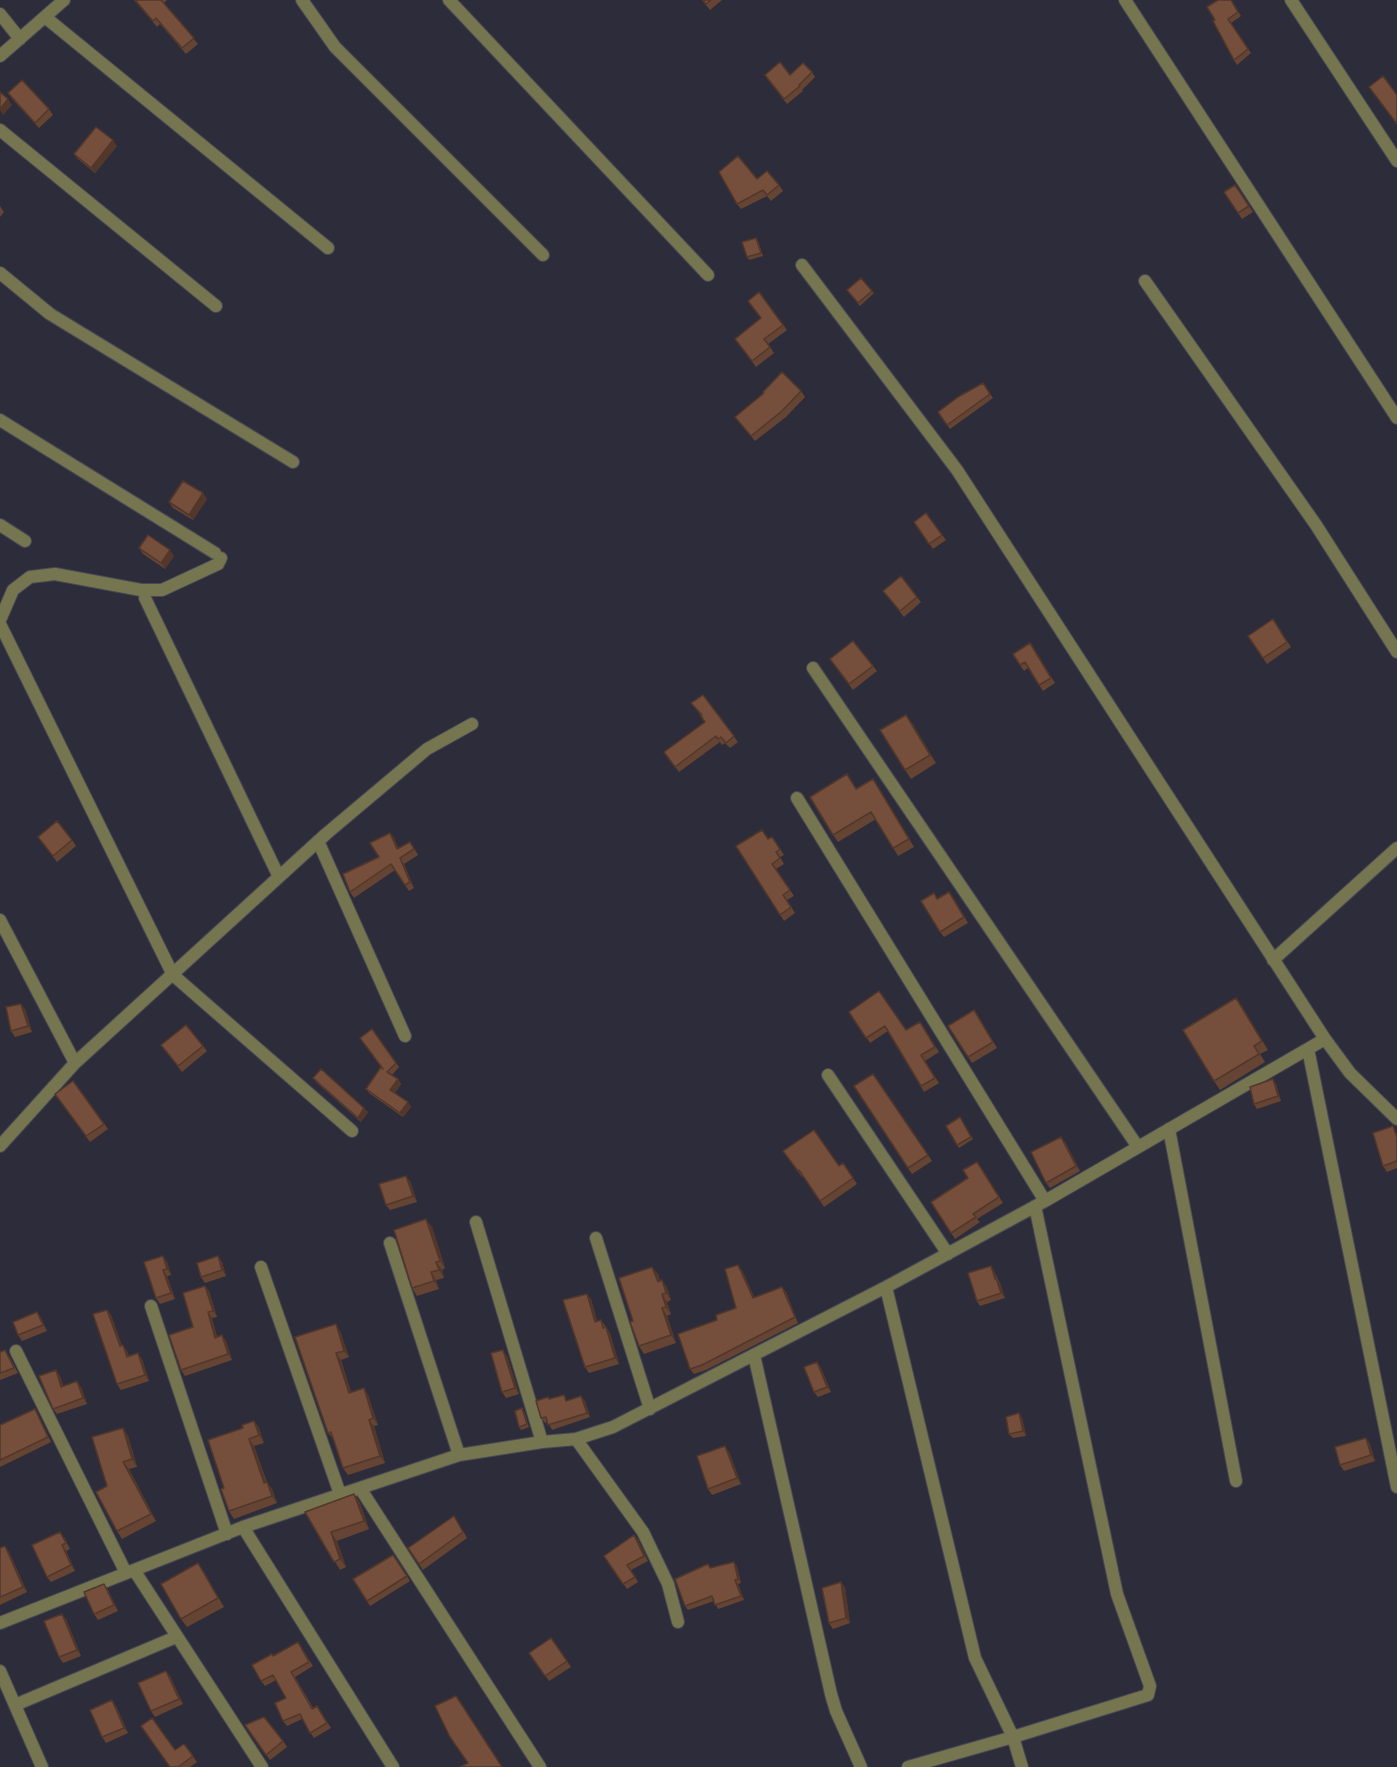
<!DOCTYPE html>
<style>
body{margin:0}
canvas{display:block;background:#2d2c3a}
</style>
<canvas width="1397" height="1767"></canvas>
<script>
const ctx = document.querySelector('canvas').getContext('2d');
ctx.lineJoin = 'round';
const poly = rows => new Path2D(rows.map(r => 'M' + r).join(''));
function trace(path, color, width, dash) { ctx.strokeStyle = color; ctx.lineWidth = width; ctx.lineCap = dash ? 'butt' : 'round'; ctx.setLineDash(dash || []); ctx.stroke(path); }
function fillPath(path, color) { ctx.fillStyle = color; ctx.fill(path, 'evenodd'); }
const minor = poly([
 [302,0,335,47,543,255],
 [449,0,708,275],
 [1125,0,1397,418],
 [1291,0,1397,161],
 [0,14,20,39],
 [45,17,328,248],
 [0,56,64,0],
 [0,130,216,306],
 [802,265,957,470,1325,1039,1350,1073,1397,1119],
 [0,273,50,314,293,462],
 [1145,281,1316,525,1397,652],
 [0,420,215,553],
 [0,525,25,541],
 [145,598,279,877],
 [0,620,13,590,30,577,55,574,141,590,162,590,218,564,221,558],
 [0,624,173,975,352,1131],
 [813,668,1138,1147],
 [797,798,1045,1201],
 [318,841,405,1036],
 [0,920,75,1063],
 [1273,960,1397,848],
 [1308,1049,1397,1487],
 [828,1075,948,1254],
 [1169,1129,1236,1481],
 [0,1146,75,1063,326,834,427,749,472,724],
 [476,1222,542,1442],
 [596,1238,650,1409],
 [390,1243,459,1455],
 [261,1267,340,1494],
 [886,1287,975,1658,1013,1737,1022,1767],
 [151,1306,227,1534],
 [16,1351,126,1573],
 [754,1355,831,1694,836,1711,861,1767],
 [576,1439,643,1532,668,1584,678,1622],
 [360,1488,540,1767],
 [243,1527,393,1767],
 [134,1570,262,1767],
 [0,1623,243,1527,459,1455,542,1442,576,1439,613,1427,886,1287,1045,1201,1325,1039],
 [0,1671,42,1767],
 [15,1705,176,1637],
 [908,1767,1013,1737,1148,1695,1150,1686,1117,1594,1035,1206]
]);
trace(minor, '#494855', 14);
trace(minor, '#757550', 12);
fillPath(poly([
 [134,0,167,0,164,3,198,44,186,54,160,24,157,27],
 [702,0,722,0,710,10],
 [1231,0,1241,16,1231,23,1251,53,1237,65,1234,60,1215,20],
 [812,72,815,77,802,90,803,91,787,104,768,80],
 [8,93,49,109,53,115,39,128,12,99],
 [117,146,95,173,78,159,74,154],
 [757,179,779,185,783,191,771,201,767,196,741,209,737,204],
 [1235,185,1253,212,1242,219,1224,192],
 [0,206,4,212,0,217],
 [758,241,763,256,749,260,747,257],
 [872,291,874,293,860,306,849,293],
 [759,292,787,330,768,344,774,353,756,367,735,339,761,319],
 [986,388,993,398,950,429,938,412],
 [801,391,805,397,786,417,755,441,735,417],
 [207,499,193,520,173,508,169,502],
 [926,513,946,540,933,549,914,522],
 [139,548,174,556,165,569,143,554],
 [883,591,917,597,921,602,904,617],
 [1273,619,1291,647,1267,664,1248,636],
 [1030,643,1055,683,1043,691,1028,668,1024,671,1020,665],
 [834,665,873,666,877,671,853,690],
 [703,695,738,742,730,748,725,743,722,745,720,742,679,772,664,752,705,722,701,716,691,703],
 [912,723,936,763,911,779,905,770],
 [878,787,914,847,898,856,876,819,838,842,833,835,857,789],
 [38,837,72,840,76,846,57,862],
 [772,837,784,855,780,857,784,864,776,869,794,896,787,900,795,913,784,921,736,846,768,839],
 [394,838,398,848,414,848,418,855,404,864,414,888,409,891,395,870,354,898,350,892],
 [953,897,968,923,944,937,940,932],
 [1236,998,1268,1050,1260,1054,1265,1062,1220,1090,1214,1081],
 [25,1009,32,1032,15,1037,11,1031],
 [849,1012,906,1030,920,1022,939,1052,925,1061,939,1083,924,1092,888,1031,870,1043],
 [978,1016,997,1048,972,1063,968,1057],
 [372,1029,399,1067,392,1075,398,1079,401,1084,395,1093,408,1102,411,1107,403,1117,369,1093,366,1089,383,1068],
 [161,1045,203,1046,207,1051,182,1072],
 [873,1074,932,1161,912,1174,854,1086],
 [313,1078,368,1112,361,1122,316,1082],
 [73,1081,108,1129,90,1142,55,1094],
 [1276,1084,1281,1101,1257,1109,1254,1104],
 [960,1117,973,1139,959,1148,946,1126],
 [1397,1132,1397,1168,1387,1172,1383,1166],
 [1065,1142,1080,1171,1050,1188,1046,1183],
 [783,1151,839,1166,843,1163,857,1184,824,1207,803,1176,802,1177],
 [981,1167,1003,1203,977,1219,980,1222,955,1239,931,1202,968,1178],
 [410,1181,417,1202,390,1210,386,1205],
 [432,1227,445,1268,442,1270,444,1278,436,1280,439,1289,417,1296,412,1288],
 [163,1256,167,1262,171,1275,167,1276,175,1299,160,1304,156,1298],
 [218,1256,222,1262,226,1276,205,1283,201,1277],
 [991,1266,1000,1283,1005,1298,980,1306,977,1301],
 [742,1270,754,1298,786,1292,798,1323,706,1370,694,1374,690,1369,717,1320,736,1308],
 [658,1274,660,1281,662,1280,667,1288,671,1300,667,1302,671,1314,667,1316,676,1343,644,1354,639,1346,633,1321],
 [205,1286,209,1291,217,1317,212,1318,217,1337,226,1341,232,1360,185,1376,181,1370],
 [591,1299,597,1321,601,1320,610,1333,619,1364,589,1373,585,1367],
 [107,1310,111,1315,122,1346,127,1351,129,1356,142,1359,149,1381,121,1390,117,1384],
 [37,1312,41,1318,47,1331,22,1341,18,1335],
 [340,1331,349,1357,341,1360,351,1392,364,1388,368,1395,378,1425,374,1426,385,1463,348,1475,343,1468,334,1439,328,1433,295,1337],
 [0,1352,9,1356,18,1373,0,1380],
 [507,1356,519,1394,506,1398,502,1392],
 [817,1362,821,1368,831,1392,818,1397,814,1392],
 [60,1376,63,1386,81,1387,87,1404,57,1414,53,1409],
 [548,1397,550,1399,585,1401,590,1417,552,1430,548,1422,545,1423,541,1418],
 [35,1409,38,1415,51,1442,0,1467,0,1425],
 [524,1411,529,1427,521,1430,519,1427],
 [1022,1418,1026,1436,1013,1438,1009,1434],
 [254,1421,259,1428,264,1443,254,1446,267,1482,272,1489,277,1503,234,1519,229,1511,224,1488,243,1428],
 [128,1436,137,1467,129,1469,156,1521,122,1539,117,1531,107,1486],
 [1366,1438,1370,1444,1375,1461,1344,1471,1340,1465],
 [729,1452,741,1484,712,1495,708,1489],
 [354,1494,360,1503,369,1529,337,1541,346,1567,340,1570,305,1512],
 [458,1522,467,1538,423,1570,408,1548],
 [634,1535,638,1540,648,1561,631,1570,638,1582,627,1589,604,1556],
 [64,1537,70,1549,66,1551,75,1571,51,1582,47,1577],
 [5,1546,9,1552,27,1592,0,1605,0,1548],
 [393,1555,410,1581,370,1606,353,1579],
 [734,1562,737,1567,741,1583,738,1584,744,1600,718,1609,714,1601,688,1610,685,1606,708,1564,711,1568],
 [198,1563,204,1572,224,1607,187,1627,181,1619],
 [841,1582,845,1588,850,1623,833,1629,829,1623],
 [104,1584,108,1590,118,1611,98,1620,94,1614],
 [66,1619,81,1656,63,1663,59,1657],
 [551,1638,571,1667,549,1681,529,1653],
 [298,1642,313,1666,295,1677,313,1708,317,1706,331,1728,314,1738,302,1719,287,1726,283,1721,286,1698,276,1680,265,1686,261,1681,273,1656],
 [170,1676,183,1704,155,1717,151,1711],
 [116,1706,128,1733,106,1743,102,1737],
 [245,1725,283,1741,287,1747,270,1760],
 [184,1744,197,1762,190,1767,170,1767,175,1750]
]), '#654434');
fillPath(poly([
 [8,99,12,105,3,115,0,110,0,109],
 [113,140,117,146,95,173,91,168],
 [203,493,207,499,193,520,189,515],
 [170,550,174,556,165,569,161,563],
 [906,715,912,723,936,763,930,755],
 [390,833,394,838,401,854,397,849],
 [400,858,404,864,414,888,410,882],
 [1236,998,1242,1006,1268,1050,1262,1041],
 [21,1004,25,1009,32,1032,28,1026],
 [398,1079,401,1084,394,1095,390,1090],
 [1273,1079,1276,1084,1281,1101,1278,1096],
 [408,1102,411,1107,403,1117,400,1113],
 [364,1108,368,1112,361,1122,358,1118],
 [1061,1137,1065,1142,1080,1171,1076,1166],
 [406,1176,410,1181,417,1202,413,1196],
 [426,1219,432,1227,445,1268,440,1261],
 [163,1256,167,1262,171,1275,167,1269],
 [218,1256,222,1262,226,1276,222,1270],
 [436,1262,442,1270,444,1278,439,1270],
 [738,1265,742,1270,757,1303,753,1298],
 [991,1266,994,1271,998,1284,995,1279],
 [652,1267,658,1274,663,1289,658,1282],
 [163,1270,167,1276,175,1299,171,1293],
 [431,1272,436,1280,439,1289,434,1281],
 [996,1278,1000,1283,1005,1298,1001,1293],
 [662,1280,667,1288,671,1300,666,1293],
 [205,1286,209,1291,217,1317,213,1311],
 [782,1287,786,1292,798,1323,795,1317],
 [587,1294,591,1299,599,1327,595,1322],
 [662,1294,667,1302,671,1314,666,1307],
 [662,1308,667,1316,676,1343,671,1335],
 [107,1310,111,1315,124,1352,120,1346],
 [37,1312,41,1318,47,1331,43,1325],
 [208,1312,212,1318,219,1343,215,1338],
 [336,1324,340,1331,349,1357,344,1351],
 [606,1327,610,1333,619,1364,615,1358],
 [222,1335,226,1341,232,1360,228,1354],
 [123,1345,127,1351,131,1363,127,1357],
 [503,1350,507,1356,519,1394,515,1388],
 [138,1353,142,1359,149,1381,145,1375],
 [336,1353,341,1360,353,1400,349,1393],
 [817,1362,821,1368,831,1392,827,1387],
 [56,1370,60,1376,65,1393,61,1387],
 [77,1381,81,1387,87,1404,83,1398],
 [364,1388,368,1395,378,1425,373,1418],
 [581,1396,585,1401,590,1417,587,1413],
 [1019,1413,1022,1418,1026,1436,1023,1431],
 [369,1420,374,1426,385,1463,380,1456],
 [254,1421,259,1428,264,1443,259,1435],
 [123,1428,128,1436,137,1467,132,1459],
 [1366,1438,1370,1444,1375,1461,1371,1455],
 [249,1439,254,1446,269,1490,264,1483],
 [725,1446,729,1452,741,1484,737,1478],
 [123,1462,129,1469,156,1521,151,1514],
 [267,1482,272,1489,277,1503,272,1496],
 [354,1494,360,1503,369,1529,364,1521],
 [331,1532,337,1541,346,1567,340,1559],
 [634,1535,638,1540,648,1561,644,1556],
 [62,1545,66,1551,75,1571,71,1565],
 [5,1546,9,1552,27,1592,23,1587],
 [734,1562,737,1567,741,1583,738,1579],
 [198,1563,204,1572,224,1607,218,1598],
 [735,1580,738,1584,744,1600,741,1596],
 [841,1582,845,1588,850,1623,846,1618],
 [104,1584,108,1590,118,1611,114,1605],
 [62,1614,66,1619,81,1656,77,1650],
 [166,1671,170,1676,183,1704,179,1699],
 [112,1700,116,1706,128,1733,124,1728]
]), '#52372a');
const building = poly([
 [135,0,161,0,194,38,182,48,156,18,153,21,135,0],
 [703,0,711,0,706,4,703,0],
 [1218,0,1231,0,1238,12,1228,19,1248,49,1234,60,1213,21,1215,20,1207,7,1218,0],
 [780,62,790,75,803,63,812,72,799,85,800,86,784,99,765,75,780,62],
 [1383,76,1397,95,1397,124,1369,87,1383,76],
 [22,80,49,109,35,123,8,93,22,80],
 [0,92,8,99,0,109,0,92],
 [96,127,113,140,91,168,74,154,96,127],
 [738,156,757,179,767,171,779,185,767,195,763,190,737,204,719,172,738,156],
 [1235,185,1249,206,1238,213,1224,192,1235,185],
 [756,238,761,253,747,257,742,242,756,238],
 [861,278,872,291,858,303,847,290,861,278],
 [759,292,783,325,764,339,770,347,752,361,735,339,761,318,748,301,759,292],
 [782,372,801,391,782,411,751,436,735,417,764,393,763,392,782,372],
 [983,383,990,394,947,425,938,412,958,397,983,383],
 [183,481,203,493,189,515,169,502,183,481],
 [926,513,942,535,929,544,914,522,926,513],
 [148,535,170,550,161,563,139,548,148,535],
 [901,576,917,597,900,611,883,591,901,576],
 [1273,619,1287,642,1263,658,1248,636,1273,619],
 [853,641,873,666,849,684,830,659,853,641],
 [1030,643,1051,678,1039,685,1025,662,1020,665,1013,654,1030,643],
 [703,695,734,736,726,743,721,737,718,739,716,736,675,767,664,752,705,722,701,716,702,715,691,703,703,695],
 [906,715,930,755,905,770,880,730,906,715],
 [847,774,856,789,873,779,909,839,893,848,871,812,833,835,810,797,847,774],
 [57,821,72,840,53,856,38,837,57,821],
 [762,830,768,839,772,837,780,849,776,852,780,858,772,864,790,890,783,895,791,907,780,915,736,846,762,830],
 [390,833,397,849,410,842,414,849,400,858,410,882,405,885,391,864,350,892,343,874,379,857,370,843,390,833],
 [949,892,964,917,940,932,921,901,934,893,937,899,949,892],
 [879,991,906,1030,920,1022,935,1047,921,1055,935,1078,921,1086,885,1026,866,1038,849,1012,879,991],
 [1236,998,1262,1041,1254,1046,1259,1054,1214,1081,1183,1030,1236,998],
 [21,1004,28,1026,11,1031,6,1007,21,1004],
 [974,1010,993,1042,968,1057,948,1026,974,1010],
 [186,1025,203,1046,178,1066,161,1045,186,1025],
 [372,1029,396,1063,387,1072,398,1079,390,1090,408,1102,400,1113,366,1089,381,1067,383,1069,360,1038,372,1029],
 [321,1069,364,1108,358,1118,313,1078,321,1069],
 [873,1074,928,1155,908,1168,854,1086,873,1074],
 [1273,1079,1278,1096,1254,1104,1250,1087,1273,1079],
 [73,1081,104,1124,86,1136,55,1094,73,1081],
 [960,1117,971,1137,957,1145,946,1126,960,1117],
 [1393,1126,1397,1137,1397,1161,1383,1166,1373,1133,1393,1126],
 [814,1130,839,1166,843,1163,853,1178,820,1201,799,1170,798,1171,783,1151,814,1130],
 [1061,1137,1076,1166,1046,1183,1031,1152,1061,1137],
 [977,1162,999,1197,973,1214,976,1217,951,1233,931,1202,968,1178,963,1170,977,1162],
 [406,1176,413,1196,386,1205,379,1184,406,1176],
 [426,1219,440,1261,436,1262,439,1270,431,1272,434,1281,412,1288,394,1230,426,1219],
 [163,1256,167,1269,163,1270,171,1293,156,1298,144,1262,163,1256],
 [218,1256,222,1270,201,1277,197,1263,218,1256],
 [738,1265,753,1298,782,1287,795,1317,702,1365,690,1369,678,1334,717,1320,716,1315,736,1308,725,1269,738,1265],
 [991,1266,995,1279,996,1278,1001,1293,977,1301,968,1273,991,1266],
 [652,1267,658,1282,662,1280,666,1293,662,1294,666,1307,662,1308,671,1335,639,1346,630,1322,633,1321,619,1278,652,1267],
 [205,1286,213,1311,208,1312,215,1338,222,1335,228,1354,181,1370,169,1335,193,1327,183,1293,205,1286],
 [587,1294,595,1322,601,1320,603,1328,606,1327,615,1358,585,1367,563,1300,587,1294],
 [107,1310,120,1346,123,1345,127,1357,138,1353,145,1375,117,1384,93,1314,107,1310],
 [37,1312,43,1325,18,1335,13,1322,37,1312],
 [336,1324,344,1351,336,1353,349,1393,364,1388,373,1418,369,1420,380,1456,343,1468,331,1432,328,1433,295,1337,336,1324],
 [5,1350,14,1368,0,1373,0,1352,5,1350],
 [503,1350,515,1388,502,1392,491,1353,503,1350],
 [817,1362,827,1387,814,1392,804,1367,817,1362],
 [56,1370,61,1387,77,1381,83,1398,53,1409,39,1376,56,1370],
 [564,1395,566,1401,581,1396,587,1413,548,1425,546,1417,541,1418,536,1401,548,1397,549,1399,564,1395],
 [522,1408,527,1424,519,1427,515,1411,522,1408],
 [35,1409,48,1437,0,1460,0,1425,35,1409],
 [1019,1413,1023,1431,1009,1434,1006,1417,1019,1413],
 [254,1421,259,1435,249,1439,264,1483,267,1482,272,1496,229,1511,221,1489,224,1488,208,1440,243,1428,242,1425,254,1421],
 [123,1428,132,1459,123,1462,151,1514,117,1531,96,1492,107,1486,92,1437,123,1428],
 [1366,1438,1371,1455,1340,1465,1335,1447,1366,1438],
 [725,1446,737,1478,708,1489,697,1456,725,1446],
 [354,1494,364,1521,331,1532,340,1559,334,1562,305,1512,354,1494],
 [454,1516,463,1532,419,1564,408,1548,454,1516],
 [60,1532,66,1543,62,1545,71,1565,47,1577,32,1545,60,1532],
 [634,1535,644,1556,627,1565,635,1577,623,1584,604,1556,634,1535],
 [5,1546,23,1587,0,1597,0,1548,5,1546],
 [393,1555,407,1576,367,1601,353,1579,393,1555],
 [734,1562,738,1579,735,1580,741,1596,715,1605,712,1596,685,1606,675,1579,708,1564,710,1568,734,1562],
 [198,1563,218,1598,181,1619,161,1584,198,1563],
 [841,1582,846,1618,829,1623,822,1588,841,1582],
 [104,1584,114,1605,94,1614,84,1592,104,1584],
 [62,1614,77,1650,59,1657,44,1621,62,1614],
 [551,1638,567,1661,545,1676,529,1653,551,1638],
 [298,1642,309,1662,291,1672,312,1709,317,1706,327,1723,310,1733,300,1714,283,1721,275,1703,286,1698,273,1675,261,1681,252,1665,272,1654,273,1656,298,1642],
 [166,1671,179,1699,151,1711,138,1683,166,1671],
 [456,1696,502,1767,460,1767,468,1763,450,1737,435,1706,456,1696],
 [112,1700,124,1728,102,1737,90,1710,112,1700],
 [264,1717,283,1741,266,1755,245,1725,264,1717],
 [152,1718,175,1750,184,1744,193,1756,178,1767,170,1767,141,1726,152,1718]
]);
fillPath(building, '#754f3c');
trace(building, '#52372a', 1.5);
</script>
